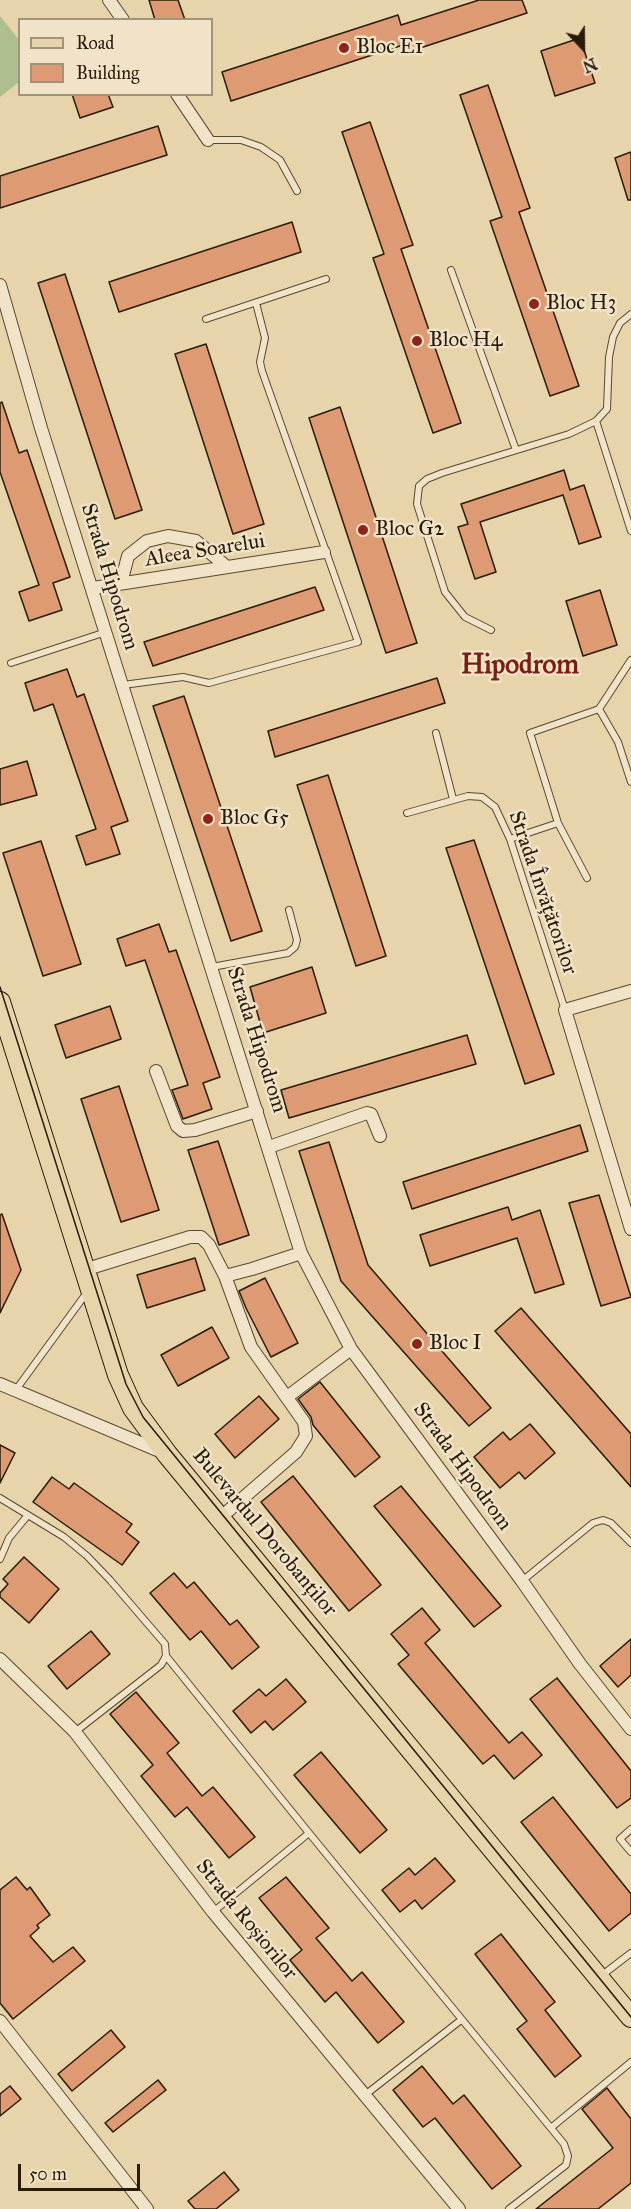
<!DOCTYPE html>
<meta charset="utf-8">
<style>
body{margin:0}
#map{position:relative;width:631px;height:2209px;overflow:hidden;background:#e8d4ab;font-family:"IM FELL Great Primer",serif}
canvas{display:block}
.legend{position:absolute;left:18px;top:18px;width:195px;height:78px;box-sizing:border-box;background:#f0e3c8;border:2px solid #a0937c;margin:0;padding:8px 10px;list-style:none;font-size:18px;color:#281b0a}
.legend li{display:flex;align-items:center;gap:12px;height:30px}
.legend b{width:30px;border:2px solid #a0937c}
.north{position:absolute;left:553px;top:18px;width:60px;height:60px;-webkit-text-stroke:4px #f0e3c8;paint-order:stroke;rotate:158deg;font-size:16px;font-weight:700;line-height:24px;text-align:center;color:#281b0a}
.north::after{content:'';display:block;margin:auto;width:21px;height:27px;background:#281b0a;clip-path:polygon(50% 0,100% 100%,50% 72%,0 100%)}
.scale{position:absolute;left:18px;top:2164px;width:122px;height:27px;box-sizing:border-box;border:3px solid #281b0a;border-top:0;padding-left:8px;font-size:18px;line-height:21px;white-space:nowrap;color:#281b0a;-webkit-text-stroke:4px #f0e3c8;paint-order:stroke}
</style>
<div id="map">
<canvas width="631" height="2209"></canvas>
<ul class="legend">
<li><b style="height:8px;background:#e8d4ab"></b>Road</li>
<li><b style="height:16px;background:#dd9a73"></b>Building</li>
</ul>
<div class="north">N</div>
<div class="scale">50 m</div>
</div>
<script>
const ctx = document.querySelector('canvas').getContext('2d');
ctx.lineJoin = 'round';
function fillPath(path, color) { ctx.fillStyle = color; ctx.fill(path, 'evenodd'); }
const poly = rows => new Path2D(rows.map(r => 'M' + r).join(''));
function trace(path, color, width, dash) { ctx.strokeStyle = color; ctx.lineWidth = width; ctx.lineCap = dash ? 'butt' : 'round'; ctx.setLineDash(dash || []); ctx.stroke(path); }
function write(font, color, halo, rows, align = 'center') {
  ctx.font = font + ' "IM FELL Great Primer",serif'; ctx.lineWidth = 5; ctx.setLineDash([]); ctx.textBaseline = 'middle'; ctx.strokeStyle = halo; ctx.fillStyle = color; for (const [text, x, y, turn = 0] of rows) {
    ctx.save(); ctx.translate(x, y); ctx.rotate((+turn || 0) * Math.PI / 180); ctx.textAlign = isNaN(turn) ? turn : align; if (halo) ctx.strokeText(text, 0, 0); ctx.fillText(text, 0, 0); ctx.restore();
  }
}
fillPath(poly([
 [0,16,20,41,19,82,0,97]
]), '#afbe8e');
const building = poly([
 [149,0,178,0,185,20,155,20,149,0],
 [479,0,522,0,527,13,408,52,406,44,231,101,222,72,398,15,401,25,479,0],
 [580,38,595,83,555,96,541,51,580,38],
 [488,85,530,208,519,212,579,386,550,396,490,221,502,217,460,95,488,85],
 [72,94,108,94,113,107,80,118,72,94],
 [370,122,413,245,401,249,461,423,433,433,373,258,384,254,342,132,370,122],
 [158,126,167,155,0,208,0,176,158,126],
 [631,152,631,200,628,200,615,158,631,152],
 [292,222,301,252,119,312,109,282,292,222],
 [65,274,142,510,115,519,38,283,65,274],
 [206,344,264,524,233,534,175,354,206,344],
 [2,402,19,453,27,450,70,577,53,583,62,610,29,621,19,592,39,585,0,472,0,403,2,402],
 [340,407,417,643,386,653,309,418,340,407],
 [564,470,570,490,584,485,601,537,579,544,563,495,480,522,496,572,475,579,458,527,468,524,461,504,564,470],
 [315,587,324,610,153,666,144,642,315,587],
 [600,590,617,645,583,656,566,601,600,590],
 [67,669,77,697,84,694,128,821,111,827,120,854,86,865,76,836,96,829,53,704,34,711,25,683,67,669],
 [437,678,445,703,275,757,268,731,437,678],
 [184,696,262,931,231,941,153,706,184,696],
 [27,761,37,795,0,805,0,769,27,761],
 [328,775,386,956,356,966,297,785,328,775],
 [474,840,554,1074,525,1084,446,848,474,840],
 [41,841,81,964,43,976,3,853,41,841],
 [159,924,169,952,176,950,220,1077,203,1083,212,1109,183,1119,172,1090,188,1085,145,960,126,966,117,939,159,924],
 [312,967,326,1013,263,1033,250,987,312,967],
 [110,1006,121,1039,66,1058,55,1025,110,1006],
 [467,1035,476,1064,289,1118,281,1090,467,1035],
 [119,1086,159,1210,121,1222,81,1099,119,1086],
 [580,1125,588,1151,412,1209,403,1182,580,1125],
 [218,1141,249,1235,219,1245,188,1150,218,1141],
 [329,1142,368,1265,491,1408,469,1426,341,1281,299,1151,329,1142],
 [599,1195,631,1297,601,1306,569,1203,599,1195],
 [508,1207,512,1220,540,1210,564,1284,535,1293,517,1238,430,1266,420,1235,508,1207],
 [2,1214,21,1270,0,1313,0,1215,2,1214],
 [195,1258,205,1290,147,1308,137,1275,195,1258],
 [265,1278,298,1343,271,1357,246,1308,239,1291,265,1278],
 [521,1308,631,1434,631,1487,495,1331,521,1308],
 [212,1327,229,1358,178,1386,161,1355,212,1327],
 [320,1382,380,1457,355,1477,313,1425,311,1417,298,1399,320,1382],
 [259,1396,279,1419,235,1458,215,1434,259,1396],
 [530,1424,555,1453,525,1479,519,1472,500,1488,474,1457,503,1432,510,1440,530,1424],
 [0,1445,15,1453,0,1483,0,1445],
 [293,1476,381,1585,349,1611,261,1502,293,1476],
 [52,1477,69,1489,74,1483,132,1524,126,1532,139,1542,122,1565,33,1502,52,1477],
 [401,1486,501,1606,474,1627,374,1506,401,1486],
 [24,1557,59,1589,29,1623,0,1597,0,1593,8,1584,3,1579,24,1557],
 [174,1573,187,1588,194,1582,230,1625,237,1620,259,1647,232,1669,201,1631,190,1640,150,1593,174,1573],
 [422,1608,440,1630,425,1643,509,1743,522,1732,542,1755,514,1779,494,1755,483,1764,398,1664,409,1655,391,1634,422,1608],
 [91,1631,110,1654,67,1689,48,1666,91,1631],
 [631,1639,631,1675,618,1687,600,1666,631,1639],
 [557,1678,631,1771,631,1798,617,1808,530,1699,557,1678],
 [286,1679,306,1702,273,1730,265,1721,251,1733,233,1711,259,1689,266,1696,286,1679],
 [136,1692,179,1743,167,1753,202,1796,213,1787,255,1837,229,1858,187,1807,175,1817,141,1776,153,1765,110,1714,136,1692],
 [321,1752,387,1830,360,1853,294,1775,321,1752],
 [553,1797,631,1894,631,1913,609,1931,521,1822,553,1797],
 [435,1858,455,1881,422,1909,415,1900,400,1912,382,1890,409,1868,415,1875,435,1858],
 [16,1877,27,1890,30,1887,50,1915,37,1925,39,1928,30,1936,53,1962,73,1947,85,1961,13,2019,0,2003,0,1890,16,1877],
 [286,1877,329,1928,316,1938,352,1981,362,1972,404,2022,378,2043,336,1992,325,2002,290,1960,302,1950,259,1898,286,1877],
 [501,1934,555,2002,545,2010,581,2056,555,2077,517,2029,527,2021,475,1954,501,1934],
 [111,2030,125,2047,72,2091,58,2074,111,2030],
 [422,2066,453,2104,464,2095,521,2166,492,2189,435,2118,423,2127,393,2090,422,2066],
 [158,2080,166,2090,113,2132,105,2123,158,2080],
 [10,2086,21,2099,0,2116,0,2094,10,2086],
 [607,2088,631,2119,631,2183,598,2209,536,2209,613,2148,582,2109,607,2088],
 [224,2172,239,2190,216,2209,195,2209,188,2201,224,2172]
]);
fillPath(building, '#dd9a73');
trace(building, '#281b0a', 1.5);
const service = poly([
 [208,140,241,140,261,147,280,160,297,191],
 [451,270,516,450],
 [206,319,326,279],
 [596,421,631,531],
 [491,630,465,617,445,592,417,504,419,486,427,479,442,473,569,434,596,421,607,409,609,357,613,337,620,323,631,314],
 [631,660,599,709,618,742,631,782],
 [11,663,106,632],
 [123,685,183,677,209,683,358,642,262,371,260,362,265,338,256,303],
 [436,733,453,799],
 [407,813,468,796,482,797,495,807,510,839,565,1010],
 [510,839,558,823],
 [587,878,558,823,530,733,599,709],
 [212,967,288,953,295,947,297,940,289,910],
 [15,1391,88,1291],
 [0,1498,64,1537,87,1556,110,1580,165,1644,166,1656,161,1665,75,1732],
 [0,1559,9,1538,28,1515],
 [522,1581,593,1523,603,1520,611,1523,631,1543],
 [166,1656,309,1833,213,1912],
 [631,1829,620,1839,631,1852],
 [309,1833,564,2144,568,2156,566,2165,509,2209],
 [601,1976,631,1953],
 [365,2095,461,2020],
 [552,2127,631,2062]
]);
const minor = poly([
 [109,0,123,20],
 [177,94,208,140],
 [0,285,41,428,301,1253,351,1349,522,1581,580,1664,631,1729],
 [121,583,128,556,147,541,168,536,196,541,227,567],
 [93,588,324,552],
 [631,991,565,1010,631,1229],
 [156,1071,177,1126,183,1131,195,1130,257,1111],
 [269,1147,367,1113,371,1114,380,1136],
 [84,1270,190,1237,201,1237,209,1245,225,1276,252,1269,301,1253],
 [0,1384,162,1452],
 [287,1397,351,1349],
 [220,1518,296,1452,306,1436,304,1422,251,1347,225,1276],
 [0,1659,75,1732,213,1912,459,2209],
 [0,2021,147,2209]
]);
const primary = poly([
 [0,1002,118,1375,133,1408,167,1454,631,2017]
]);
trace(service, '#584932', 8);
trace(minor, '#584932', 14);
trace(primary, '#281b0a', 22);
trace(service, '#f0e3c8', 6);
trace(minor, '#f0e3c8', 12);
trace(primary, '#e8d4ab', 20);
trace(poly([
 [0,987,126,1384,143,1417,631,2017]
]), '#281b0a', 1.5);
for (const [x, y, r, color] of [
 [344,48,6,"#8f2418"],
 [534,304,6,"#8f2418"],
 [417,341,6,"#8f2418"],
 [363,530,6,"#8f2418"],
 [208,819,6,"#8f2418"],
 [417,1344,6,"#8f2418"]
]) { const dot = new Path2D(); dot.arc(x, y, r, 0, 2 * Math.PI); ctx.fillStyle = color; ctx.fill(dot); trace(dot, '#f0e3c8', 2); }
write('21px', '#281b0a', '#f0e3c8', [
 ["Bloc E1",356,48],
 ["Bloc H3",546,304],
 ["Bloc H4",429,341],
 ["Bloc G2",375,530],
 ["Bloc G5",220,819],
 ["Bloc I",429,1344]
], 'left');
write('21px', '#281b0a', '#f0e3c8', [
 ["Aleea Soarelui",205,551,-9],
 ["Strada Hipodrom",109,577,73],
 ["Strada Învățătorilor",542,893,71],
 ["Strada Hipodrom",256,1040,72],
 ["Strada Hipodrom",462,1467,54],
 ["Bulevardul Dorobanților",264,1533,50],
 ["Strada Roșiorilor",246,1920,51]
]);
write('bold 27px', '#7a1f14', '#f0e3c8', [
 ["Hipodrom",520,666]
]);
</script>
